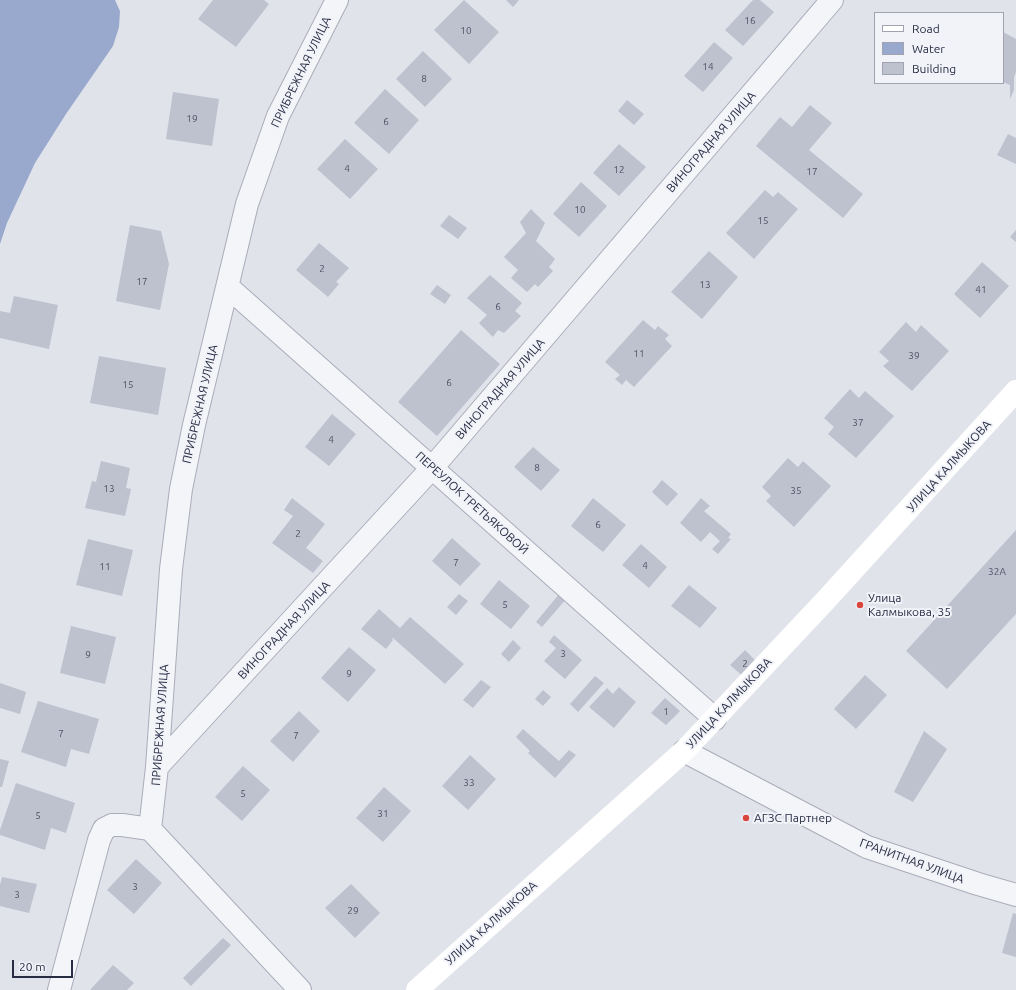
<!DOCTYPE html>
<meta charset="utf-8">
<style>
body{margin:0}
#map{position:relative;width:1016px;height:990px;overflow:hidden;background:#e1e3eb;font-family:Ubuntu,sans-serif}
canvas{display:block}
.legend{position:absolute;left:874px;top:12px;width:130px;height:72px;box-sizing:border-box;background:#f1f3f8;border:1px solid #a1a4b0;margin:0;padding:5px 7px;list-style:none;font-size:12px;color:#282d44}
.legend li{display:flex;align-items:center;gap:8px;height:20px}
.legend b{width:20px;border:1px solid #a1a4b0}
.scale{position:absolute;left:12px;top:960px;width:61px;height:18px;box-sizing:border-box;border:2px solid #282d44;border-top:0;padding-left:5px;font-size:12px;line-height:14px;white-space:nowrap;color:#282d44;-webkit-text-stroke:3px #f1f3f8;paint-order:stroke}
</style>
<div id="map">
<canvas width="1016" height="990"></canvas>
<ul class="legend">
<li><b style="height:5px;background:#fff"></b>Road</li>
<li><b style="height:11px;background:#99a9ce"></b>Water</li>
<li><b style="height:11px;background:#bec1ce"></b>Building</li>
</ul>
<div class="scale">20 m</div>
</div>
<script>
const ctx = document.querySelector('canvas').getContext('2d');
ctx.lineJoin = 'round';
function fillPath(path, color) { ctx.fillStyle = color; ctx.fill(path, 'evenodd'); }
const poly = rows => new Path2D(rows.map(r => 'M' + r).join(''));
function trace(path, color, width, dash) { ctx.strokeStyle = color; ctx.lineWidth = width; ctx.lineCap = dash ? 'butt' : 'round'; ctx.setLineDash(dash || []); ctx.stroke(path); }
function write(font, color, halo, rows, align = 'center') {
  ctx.font = font + ' Ubuntu,sans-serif'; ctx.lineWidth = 4; ctx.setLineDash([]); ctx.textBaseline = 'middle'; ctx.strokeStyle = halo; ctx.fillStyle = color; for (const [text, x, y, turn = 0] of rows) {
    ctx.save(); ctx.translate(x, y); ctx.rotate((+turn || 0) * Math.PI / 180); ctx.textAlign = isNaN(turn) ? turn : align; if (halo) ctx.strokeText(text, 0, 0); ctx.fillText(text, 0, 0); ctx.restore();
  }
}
fillPath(poly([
 [0,0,115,0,120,11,119,27,113,46,66,114,35,163,7,223,0,244]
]), '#99a9ce');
fillPath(poly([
 [213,0,264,0,269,4,236,47,198,19],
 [464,0,499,32,469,64,434,30],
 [506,0,519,0,513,7],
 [753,0,760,0,774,12,743,46,725,30],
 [1003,32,1016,39,1016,72,1014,77,1014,90,1010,99,1010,85,1003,82],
 [714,42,733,58,703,92,684,76],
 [423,51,452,79,425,107,396,79],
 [385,89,419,120,389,154,354,123],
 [173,92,219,99,212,146,166,139],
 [627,100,644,114,634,125,618,111],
 [810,105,832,123,809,150,863,194,843,218,756,146,780,117,792,127],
 [1008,134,1016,138,1016,164,997,155],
 [345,139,378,169,350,199,317,169],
 [619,144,646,167,619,196,593,173],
 [581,182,607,206,579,237,553,214],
 [765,190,773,197,778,192,798,209,754,259,726,233],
 [531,209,545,223,536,241,555,259,549,267,553,271,538,287,535,284,527,292,511,278,518,270,504,257,526,233,520,222],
 [449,215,467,228,458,239,440,226],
 [130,225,161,231,169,264,160,310,116,301],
 [1016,230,1016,242,1010,237],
 [319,243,349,268,336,282,339,284,328,297,296,270],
 [709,251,738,277,702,319,671,292],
 [982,262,1009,286,980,318,954,294],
 [490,275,522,303,515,311,521,316,504,333,498,330,493,337,479,323,487,315,467,298],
 [437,285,451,295,445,304,430,294],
 [14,296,58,305,49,349,0,338,0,311,10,313],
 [643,320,655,330,658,326,669,335,665,339,672,346,634,387,626,380,622,385,615,379,620,375,605,362],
 [906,322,916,332,921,325,949,351,912,391,883,366,889,361,879,352],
 [461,330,500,364,437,436,398,402],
 [99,356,166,368,158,415,90,403],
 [850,389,859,398,865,391,894,416,856,458,828,434,834,427,824,418],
 [332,414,356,434,329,466,305,447],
 [533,447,560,470,541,491,514,467],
 [788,458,798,467,803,461,831,486,794,527,766,501,771,496,762,487],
 [101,461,130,468,126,488,131,489,125,516,85,508,92,481,96,482],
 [662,480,678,494,667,506,652,492],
 [292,498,325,524,306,548,323,561,313,573,272,543,293,516,284,510],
 [593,498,626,525,603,552,571,526],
 [701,498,710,506,704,511,731,534,728,538,731,539,718,554,712,549,720,541,710,532,701,542,680,523],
 [1016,530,1016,614,947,689,906,651],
 [452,538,481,564,460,586,432,561],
 [88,539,133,550,122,596,76,585],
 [641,544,667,567,649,588,622,565],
 [499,580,530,606,511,629,480,604],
 [689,585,717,608,700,628,671,606],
 [560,593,567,598,542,627,536,622],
 [459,594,468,601,456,615,447,607],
 [379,609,400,628,410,617,464,664,445,684,393,638,392,638,393,640,386,649,361,629],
 [71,626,116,637,105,684,60,673],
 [554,635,582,660,565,679,544,661,556,648,549,642],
 [513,640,521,648,509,662,501,654],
 [349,647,376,670,348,702,321,678],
 [745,650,759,664,745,678,730,665],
 [865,675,887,695,856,729,834,709],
 [595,676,604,683,578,712,570,704],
 [481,680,491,687,473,708,463,700],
 [0,683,26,692,20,714,0,708],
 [619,687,636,702,614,728,589,707,607,688,613,694],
 [543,690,551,697,543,706,535,699],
 [665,698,680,711,666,725,651,713],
 [38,701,99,719,89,754,71,749,66,767,21,752],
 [299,711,320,731,293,762,270,741],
 [523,729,559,761,569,750,576,755,555,778,528,753,530,751,516,737],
 [924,731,947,749,913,802,894,792],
 [470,755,496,779,468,810,442,786],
 [0,759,9,761,2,787,0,787],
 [243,766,270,790,242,821,215,797],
 [16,783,75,803,66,833,51,828,45,850,0,835,0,830],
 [384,787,411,811,383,842,356,818],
 [136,859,162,883,134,914,107,890],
 [2,877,37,884,29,913,0,906,0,885],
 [351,884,380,913,355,938,325,908],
 [1013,913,1016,914,1016,957,1002,953],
 [223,938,231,945,191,986,183,978],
 [113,965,134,983,127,990,90,990]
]), '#bec1ce');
const street = poly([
 [228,287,715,719],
 [684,751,867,847,978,884,1016,895],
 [157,767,432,468,832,0],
 [150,829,157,767,171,569,181,489,194,425,247,204,278,116,337,0],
 [59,990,99,840,104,829,112,825,122,825,150,829,300,990]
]);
trace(street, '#aaacb9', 24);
trace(street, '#f4f5f9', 22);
trace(poly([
 [417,990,684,751,825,601,1016,391]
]), '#fff', 22);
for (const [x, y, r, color] of [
 [860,605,4,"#d9443d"],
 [746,818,4,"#d9443d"]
]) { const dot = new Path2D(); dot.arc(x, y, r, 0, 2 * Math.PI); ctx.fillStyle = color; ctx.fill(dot); trace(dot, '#f1f3f8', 1.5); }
write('10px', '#4e5266', null, [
 ["16",750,21],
 ["10",466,31],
 ["14",708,67],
 ["8",424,79],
 ["19",192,119],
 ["6",386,122],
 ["4",347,169],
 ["12",619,170],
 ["17",812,172],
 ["10",580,210],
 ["15",763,221],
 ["2",322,269],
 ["17",142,282],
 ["13",705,285],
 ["41",981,290],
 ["6",498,307],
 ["11",639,354],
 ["39",914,356],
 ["6",449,383],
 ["15",128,385],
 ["37",858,423],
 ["4",331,440],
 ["8",537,468],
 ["13",109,489],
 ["35",796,491],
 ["6",598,525],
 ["2",298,534],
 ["7",456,563],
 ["4",645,566],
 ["11",105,567],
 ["32А",997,572],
 ["5",505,605],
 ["3",563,654],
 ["9",88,655],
 ["2",745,664],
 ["9",349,674],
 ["1",666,712],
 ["7",61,734],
 ["7",296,736],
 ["33",469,783],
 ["5",243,794],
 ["31",383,814],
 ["5",38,816],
 ["3",135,887],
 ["3",17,895],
 ["29",353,911]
]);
write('12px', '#282d44', '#f1f3f8', [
 ["ПРИБРЕЖНАЯ УЛИЦА",301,72,-64],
 ["ВИНОГРАДНАЯ УЛИЦА",711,142,-49],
 ["ВИНОГРАДНАЯ УЛИЦА",500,389,-49],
 ["ПРИБРЕЖНАЯ УЛИЦА",200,404,-77],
 ["УЛИЦА КАЛМЫКОВА",949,466,-48],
 ["ПЕРЕУЛОК ТРЕТЬЯКОВОЙ",472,503,42],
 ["ВИНОГРАДНАЯ УЛИЦА",284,630,-47],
 ["УЛИЦА КАЛМЫКОВА",729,703,-47],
 ["ПРИБРЕЖНАЯ УЛИЦА",160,725,-86],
 ["ГРАНИТНАЯ УЛИЦА",912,861,20],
 ["УЛИЦА КАЛМЫКОВА",491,923,-42]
]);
write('12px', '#282d44', '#f1f3f8', [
 ["Улица",868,598],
 ["Калмыкова, 35",868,612],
 ["АГЗС Партнер",754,818]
], 'left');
</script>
